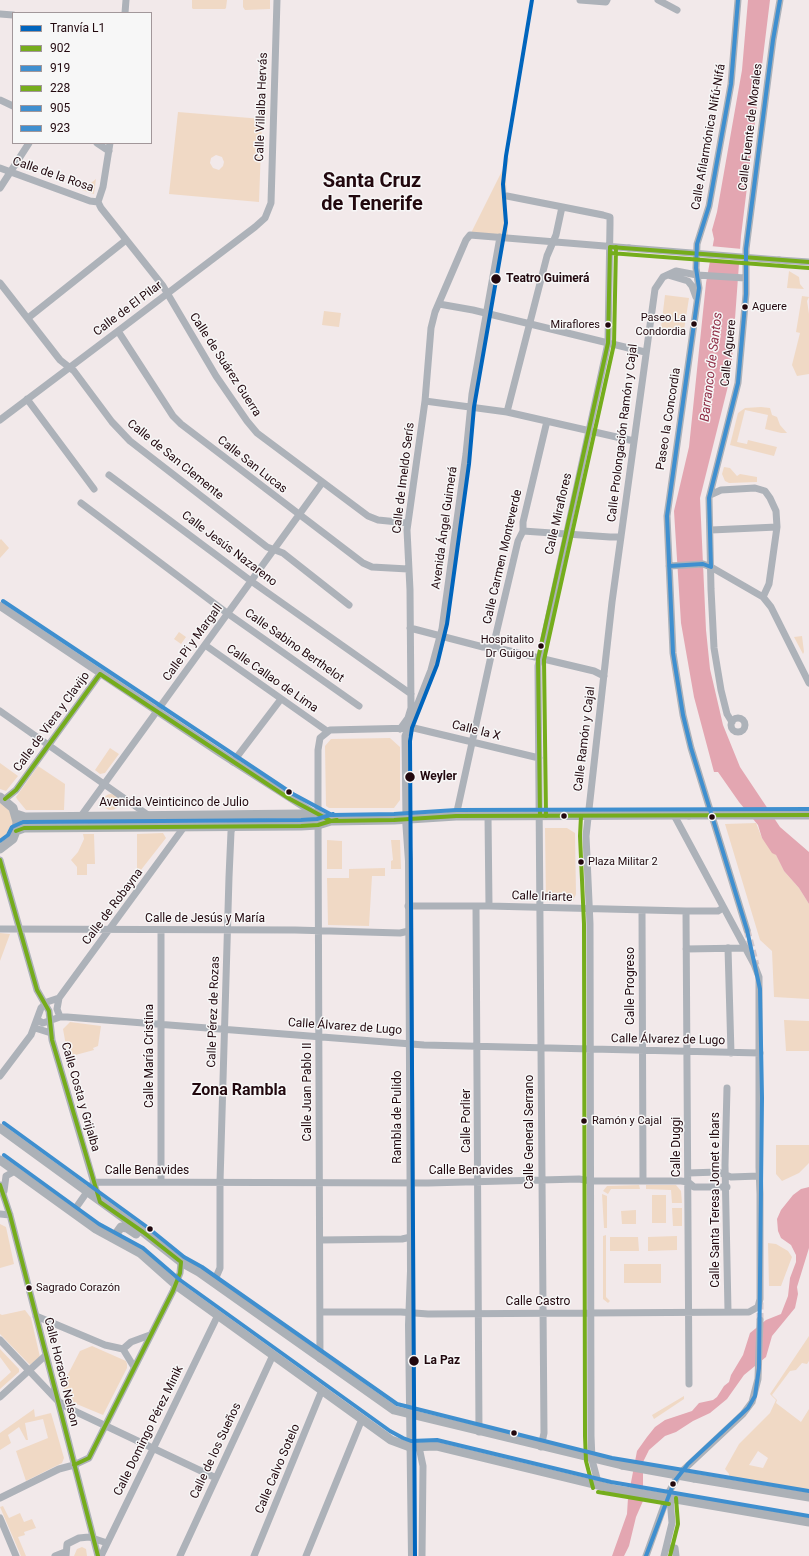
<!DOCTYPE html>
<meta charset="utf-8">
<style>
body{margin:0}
#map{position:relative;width:809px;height:1556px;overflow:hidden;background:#f2e9ea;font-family:Roboto,sans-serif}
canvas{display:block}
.legend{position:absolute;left:12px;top:12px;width:140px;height:132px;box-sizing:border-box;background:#f7f7f7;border:1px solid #a2979a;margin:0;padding:5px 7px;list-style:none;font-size:12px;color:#22080e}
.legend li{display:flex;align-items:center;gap:8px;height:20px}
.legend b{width:20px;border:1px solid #a2979a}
</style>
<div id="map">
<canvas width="809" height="1556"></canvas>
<ul class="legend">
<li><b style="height:5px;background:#0065bd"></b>Tranvía L1</li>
<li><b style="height:5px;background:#75ac1c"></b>902</li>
<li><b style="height:5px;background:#3f8fcf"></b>919</li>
<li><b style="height:5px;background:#75ad1c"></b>228</li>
<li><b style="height:5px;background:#3f8fcf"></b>905</li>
<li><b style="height:5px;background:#3f8fcf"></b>923</li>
</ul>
</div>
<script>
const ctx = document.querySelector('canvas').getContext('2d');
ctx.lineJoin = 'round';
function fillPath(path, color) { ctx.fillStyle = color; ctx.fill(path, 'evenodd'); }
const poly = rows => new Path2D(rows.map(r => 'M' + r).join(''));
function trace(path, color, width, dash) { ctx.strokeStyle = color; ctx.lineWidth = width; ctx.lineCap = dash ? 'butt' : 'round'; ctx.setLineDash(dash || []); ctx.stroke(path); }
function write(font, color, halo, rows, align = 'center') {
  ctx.font = font + ' Roboto,sans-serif'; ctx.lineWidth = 3; ctx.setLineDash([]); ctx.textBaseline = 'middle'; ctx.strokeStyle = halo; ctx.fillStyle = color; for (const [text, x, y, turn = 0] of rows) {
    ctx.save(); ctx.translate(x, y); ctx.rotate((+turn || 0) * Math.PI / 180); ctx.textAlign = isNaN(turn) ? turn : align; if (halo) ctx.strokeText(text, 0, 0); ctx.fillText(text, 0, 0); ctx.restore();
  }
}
fillPath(poly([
 [192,0,227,0,226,8,225,9,193,9,192,8],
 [243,0,270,0,270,9,245,10,243,7],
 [178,112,262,119,259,202,169,194],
 [216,155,222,157,224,162,223,166,219,170,213,168,210,163,211,158],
 [509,157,506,177,508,237,470,235],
 [96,179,94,194,82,190],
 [789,271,799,277,800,284,804,289,787,288],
 [665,295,689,298,684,330,661,328],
 [802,296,809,297,807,301,809,314,809,374,797,376,792,365,800,333,796,332],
 [324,311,341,313,339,327,322,325],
 [761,407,770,408,772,415,777,417,780,425,787,433,781,433,765,429,768,415,745,410,737,442,747,444,748,440,777,447,774,456,730,445,738,413,745,408],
 [724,467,730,468,737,476,740,474,757,477,757,482,729,483,725,481,722,474],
 [1,539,9,548,0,558,0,540],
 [179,632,186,637,181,644,174,639],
 [802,636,804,652,803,654,794,637],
 [390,738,400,747,400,800,394,808,329,808,326,806,325,746,331,739],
 [110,748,119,754,105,773,100,774,95,770],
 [0,763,18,776,6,791,0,789],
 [38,766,65,784,64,810,26,810,17,799,16,797],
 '103 802a8 8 0 1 1 16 0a8 8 0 1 1-16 0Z',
 [0,800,7,805,14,819,11,835,0,845],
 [756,823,762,838,776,855,784,871,799,888,809,904,809,999,774,997,772,951,760,940,725,824],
 [545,828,567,828,575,833,576,894,573,901,546,901],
 [163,833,166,838,137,875,137,834],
 [83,834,94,834,95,864,87,864,87,875,77,875,77,867,71,860,78,852,84,839],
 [327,840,342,841,342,869,327,869],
 [391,840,400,840,401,869,391,869,391,861,393,860],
 [385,868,385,876,372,876,369,926,328,925,327,878,349,878,349,869],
 [0,933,10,934,0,961],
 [784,1020,809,1021,809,1051,786,1051],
 [70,1022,101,1026,98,1046,93,1048,94,1050,68,1057,63,1029],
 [776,1145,809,1145,809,1163,799,1173,782,1181,776,1174],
 [639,1185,640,1189,611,1189,608,1194,603,1191,607,1186],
 [646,1185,676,1185,681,1191,682,1203,672,1203,671,1190,646,1189],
 [602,1194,607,1196,607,1228,604,1228],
 [652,1195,666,1195,666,1223,652,1223],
 [672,1208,682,1208,682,1226,673,1226],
 [636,1210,636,1224,622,1224,621,1211],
 [0,1224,6,1227,14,1264,0,1268],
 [606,1235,606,1297,610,1301,608,1303,603,1299,603,1236],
 [677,1236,677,1250,648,1251,648,1237],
 [610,1237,638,1237,639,1251,610,1251],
 [768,1243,776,1244,788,1251,792,1257,781,1286,769,1286],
 [624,1264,661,1264,661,1283,624,1283],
 [25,1310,31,1318,40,1357,30,1365,0,1334,0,1314,2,1315],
 [809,1336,809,1361,807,1364,802,1363,796,1370,790,1371,772,1395,777,1400,776,1403,801,1422,809,1409,809,1491,729,1478,729,1474,725,1469,739,1444,770,1413,776,1400,770,1394],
 [758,1451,768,1458,763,1468,749,1465],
 [92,1346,126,1361,127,1364,127,1368,103,1415,67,1400,63,1384,80,1351],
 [0,1349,19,1369,19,1372,0,1389,0,1382,11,1372,0,1357],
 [684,1396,684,1399,654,1419,652,1415],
 [34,1409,35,1417,51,1413,64,1458,62,1463,26,1481,16,1451,48,1438,43,1419,25,1423,28,1440,26,1440,19,1427,8,1435,11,1443,0,1450,0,1433],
 [3,1506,9,1518,20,1513,24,1522,32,1519,36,1528,24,1532,25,1535,18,1537,26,1556,21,1556,0,1507],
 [82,1547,86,1549,87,1556,74,1556,77,1549]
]), '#f0d9c5');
fillPath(poly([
 [748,0,770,0,741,236,731,374,700,498,706,630,710,669,723,725,740,767,780,827,809,852,809,904,799,888,784,871,776,855,772,853,762,838,758,825,739,802,718,772,714,772,694,697,681,623,674,511,689,447,706,283,714,239,712,230,717,212,742,70],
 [809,1187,809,1248,797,1287,798,1294,795,1308,772,1336,766,1357,744,1375,727,1399,710,1413,693,1421,676,1432,665,1436,649,1450,643,1462,643,1501,636,1517,629,1546,624,1556,612,1556,627,1514,628,1498,637,1451,647,1437,655,1427,665,1420,692,1411,699,1403,713,1400,717,1397,724,1386,729,1382,731,1375,743,1355,750,1333,766,1320,781,1314,788,1296,790,1278,796,1262,796,1255,791,1245,781,1238,778,1231,777,1219,781,1210,793,1195,801,1189]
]), '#e3a6b1');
fillPath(poly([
 [710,246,742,249,741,264,708,261]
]), '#f2e9ea');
trace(poly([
 [747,930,756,965],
 [760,1320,760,1301]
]), '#d3c7c9', 7, [7, 3.5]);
trace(poly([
 [580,0,606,2,607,0],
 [658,0,677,10],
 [738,0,731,84,709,206,697,244,696,268,699,288,667,516,673,653,683,715,691,748,747,930],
 [125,13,126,0],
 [0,14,13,15],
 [0,100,13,106],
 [97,143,109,151],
 [0,168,90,201,98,202],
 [0,188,29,143],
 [507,196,603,215,610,217,610,224,608,343,538,666,544,1433,541,1447],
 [98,202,101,208,163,286,216,376,247,421,257,433,368,516,378,520,408,523],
 [98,202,103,187,110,143],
 [779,260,809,262],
 [668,275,688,281,692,286,696,297],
 [0,283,60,360,74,371,112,422,130,441,267,547,283,553,349,605],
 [439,304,473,310,645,352],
 [28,318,126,240],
 [118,331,173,416,181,424,363,563,372,567,408,569],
 [27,399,94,489],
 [425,401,507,412,634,441],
 [507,412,547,256,556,235,562,207],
 [0,420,118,331,255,227,265,218,271,203,277,0],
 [109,475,251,581,411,694],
 [710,495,721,490,755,488,765,491,770,498,776,511,777,527,769,584,763,597],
 [81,503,227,613,359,706],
 [711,530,777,527],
 [523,531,610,537,621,537],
 [669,566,703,564,711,567,763,597,771,607,809,683],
 [410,628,483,647,493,647,594,671,604,676],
 [205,645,327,731],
 [0,711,148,815],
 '731 725a7 7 0 1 1 14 0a7 7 0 1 1-14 0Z',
 [732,722,727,714,721,690,714,648,711,589,709,498,738,383,746,294,746,249,773,40,780,0],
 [400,729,408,718,411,708,410,590,407,530,425,401,431,328,435,312,466,240,470,235,629,248],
 [233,762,281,699],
 [5,799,16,790,100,674],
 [81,816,322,483],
 [456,816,493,647,518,541,523,531,523,522,547,421],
 [488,816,489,906],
 [406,819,405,736,431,670,442,629,466,454,472,394,500,237],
 [0,860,37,990,49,1011,52,1040,99,1200],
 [408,906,489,906,686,911,718,911,723,908],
 [476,906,479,1432],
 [642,910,643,1181],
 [686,911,689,1384],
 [0,929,295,930,400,933,409,931],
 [728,948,731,1053],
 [686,949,745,948],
 [60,1017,57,1009,59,998,184,827],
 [37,1020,43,1023,60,1017,67,1017,424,1045,760,1053],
 [35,1028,51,1033],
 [0,1076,31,1035,41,1008,47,1002,59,998],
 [727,1088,725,1165,728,1311],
 [688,1173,718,1172,731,1177,759,1176],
 [161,1182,161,930],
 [0,1185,10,1215,98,1556],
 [4,1191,6,1176,15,1171],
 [73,1212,94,1182,428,1183,579,1179,591,1181,681,1181,688,1182,694,1187,727,1187],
 [0,1214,10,1215],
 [320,1240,402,1239,411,1237],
 [214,1282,220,1268,220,1182,229,877,231,832,236,815],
 [321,1312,401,1312,428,1314,749,1312,758,1307,760,1299,760,1194,759,1167,759,977,754,964,674,815],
 [36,1316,105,1345,123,1349],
 [0,1340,57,1400,68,1408,216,1478],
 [320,1359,318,815,318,750,320,738,330,730,414,728,539,758],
 [134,1367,123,1349,131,1342,150,1335],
 [0,1397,46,1355],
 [419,1447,423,1466,422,1556],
 [599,1486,592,1460,591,1436,590,924,586,836,612,602,655,289,663,277,676,271,697,275,745,278],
 [0,1498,59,1469,74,1465,89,1458,173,1291,180,1273,181,1262],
 [0,1518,16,1556],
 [667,1548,675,1548,676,1556],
 [55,1556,65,1552],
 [66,1556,67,1544,79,1538,89,1537,107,1543],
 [101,1556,218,1315],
 [180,1556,273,1355],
 [254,1556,322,1390],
 [306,1556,362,1419],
 [646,1556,669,1492,679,1474,743,1414,752,1402,758,1379,760,1320],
 [664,1556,672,1523,670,1498]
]), '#adb2b9', 7);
trace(poly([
 [0,606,220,753,317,815],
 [406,819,409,861,411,1271,409,1325,412,1556]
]), '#adb2b9', 8);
trace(poly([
 [0,797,13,808,17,822,16,831,13,839,0,849],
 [16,814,25,817,303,814,318,815,331,821],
 [16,831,24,828,301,826,318,825,331,821,394,820,456,816,689,815],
 [0,1128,143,1232,181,1262,199,1272,394,1410,622,1465],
 [0,1160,96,1229,140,1253,176,1285,391,1440,410,1447,436,1446,618,1490],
 [117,1240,116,1234,121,1227,127,1228,136,1234],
 [694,1478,809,1497],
 [670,1498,809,1522]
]), '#acb1b7', 9);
trace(poly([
 [629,248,779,260]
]), '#adb2b9', 7);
trace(poly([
 [689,815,809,815],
 [622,1465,694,1478],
 [618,1490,670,1498]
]), '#acb1b7', 9);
trace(poly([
 [610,247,809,262],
 [100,674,290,799,331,821,337,820],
 [5,799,16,790,100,674],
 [540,816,538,659,608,343,610,247],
 [16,831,24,828,301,826,318,825,331,821,394,820,456,816,809,815],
 [0,860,37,990,49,1011,52,1040,100,1202],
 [0,1185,10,1215,98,1556],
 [100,1202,143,1232,181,1262],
 [74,1465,89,1458,173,1291,180,1273,181,1262]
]), '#75ac1c', 4);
trace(poly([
 [669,566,703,564,711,567,709,498,738,383,746,294,746,249,773,40,780,0],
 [646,1556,674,1482,688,1464,748,1408,755,1396,759,1368,762,1098,760,989,747,930,691,748,683,715,673,653,667,516,699,288,696,268,697,244,709,206,731,84,738,0]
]), '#3f8fcf', 4);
trace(poly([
 [610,253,809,268],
 [546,816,544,660,614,344,616,247],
 [581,816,580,836,584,924,585,1436,586,1461,593,1488],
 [598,1492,669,1504],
 [670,1556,678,1524,676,1498]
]), '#75ad1c', 4);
trace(poly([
 [3,601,293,794,332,815,394,814,456,810,809,809],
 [0,841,8,835,12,827,23,822,301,820,317,819,333,814]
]), '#3f8fcf', 4);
trace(poly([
 [4,1123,147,1227,184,1257,202,1267,397,1404,612,1458,809,1491],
 [4,1155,99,1224,143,1248,180,1280,390,1431,403,1438,411,1441,437,1440,611,1482,809,1516]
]), '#3f8fcf', 4);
trace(poly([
 [415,1556,410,741,412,728,437,665,447,624,469,464,474,407,506,223,503,184,506,156,532,0]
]), '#0065bd', 4);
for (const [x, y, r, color] of [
 [496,279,5.5,"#22080e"],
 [745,307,3.5,"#22080e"],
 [694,324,3.5,"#22080e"],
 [608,325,3.5,"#22080e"],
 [541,646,3.5,"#22080e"],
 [410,777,5.5,"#22080e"],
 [289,792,3.5,"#22080e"],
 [564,816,3.5,"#22080e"],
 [712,817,3.5,"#22080e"],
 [581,862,3.5,"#22080e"],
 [584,1121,3.5,"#22080e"],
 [150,1229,3.5,"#22080e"],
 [29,1288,3.5,"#22080e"],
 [414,1361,5.5,"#22080e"],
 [514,1433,3.5,"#22080e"],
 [673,1484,3.5,"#22080e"]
]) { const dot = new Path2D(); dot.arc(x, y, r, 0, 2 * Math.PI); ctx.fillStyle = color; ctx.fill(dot); trace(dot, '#f7f7f7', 1.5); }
write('11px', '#22080e', '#f7f7f7', [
 ["Aguere",752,307],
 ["Paseo La",686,318,"right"],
 ["Condordia",686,332,"right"],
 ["Miraflores",600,325,"right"],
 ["Hospitalito",534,640,"right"],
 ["Dr Guigou",534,654,"right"],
 ["Plaza Militar 2",588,862],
 ["Ramón y Cajal",592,1121],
 ["Sagrado Corazón",36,1288]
], 'left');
write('12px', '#22080e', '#f7f7f7', [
 ["Calle Villalba Hervás",262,107,-88],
 ["Calle Fuente de Morales",751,127,-83],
 ["Calle Afilarmónica Nifú-Nifá",709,137,-80],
 ["Calle de la Rosa",53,175,19],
 ["Calle de El Pilar",128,309,-37],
 ["Calle Aguere",729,353,-84],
 ["Calle de Suárez Guerra",225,365,57],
 ["Paseo la Concordia",669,419,-81],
 ["Calle Prolongación Ramón y Cajal",623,433,-83],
 ["Calle de San Clemente",175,460,39],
 ["Calle San Lucas",252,465,38],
 ["Calle de Imeldo Serís",404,478,-83],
 ["Calle Miraflores",559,514,-77],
 ["Avenida Ángel Guimerá",445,528,-82],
 ["Calle Jesús Nazareno",229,549,37],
 ["Calle Carmen Monteverde",503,557,-77],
 ["Calle Pi y Margall",193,643,-54],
 ["Calle Sabino Berthelot",294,646,35],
 ["Calle Callao de Lima",272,679,35],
 ["Calle de Viera y Clavijo",52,722,-54],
 ["Calle la X",476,731,14],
 ["Calle Ramón y Cajal",585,739,-83],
 ["Avenida Veinticinco de Julio",174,803],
 ["Calle Iriarte",542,897,2],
 ["Calle de Robayna",113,907,-53],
 ["Calle de Jesús y María",205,919],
 ["Calle Progreso",631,986,-90],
 ["Calle Pérez de Rozas",214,1012,-88],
 ["Calle Álvarez de Lugo",345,1027,4],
 ["Calle Álvarez de Lugo",668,1040,1],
 ["Calle María Cristina",150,1056,-90],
 ["Calle Juan Pablo II",308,1092,-90],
 ["Calle Costa y Grijalba",80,1097,74],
 ["Rambla de Pulido",398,1117,-90],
 ["Calle Porlier",467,1121,-90],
 ["Calle General Serrano",530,1132,-90],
 ["Calle Duggi",677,1147,-90],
 ["Calle Benavides",147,1171],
 ["Calle Benavides",471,1171],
 ["Calle Santa Teresa Jornet e Ibars",716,1200,-90],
 ["Calle Castro",538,1302],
 ["Calle Horacio Nelson",61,1372,76],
 ["Calle Domingo Pérez Minik",149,1431,-64],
 ["Calle de los Sueños",216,1451,-65],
 ["Calle Calvo Sotelo",278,1469,-67]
]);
write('bold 12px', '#22080e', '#f7f7f7', [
 ["Teatro Guimerá",506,279],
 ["Weyler",420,777],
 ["La Paz",424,1361]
], 'left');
write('italic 13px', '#8e2c45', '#f7f7f7', [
 ["Barranco de Santos",712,367,-83]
]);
write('bold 16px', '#22080e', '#f7f7f7', [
 ["Zona Rambla",239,1091]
]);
write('bold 20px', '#22080e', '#f7f7f7', [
 ["Santa Cruz",372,182],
 ["de Tenerife",372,205]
]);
</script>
